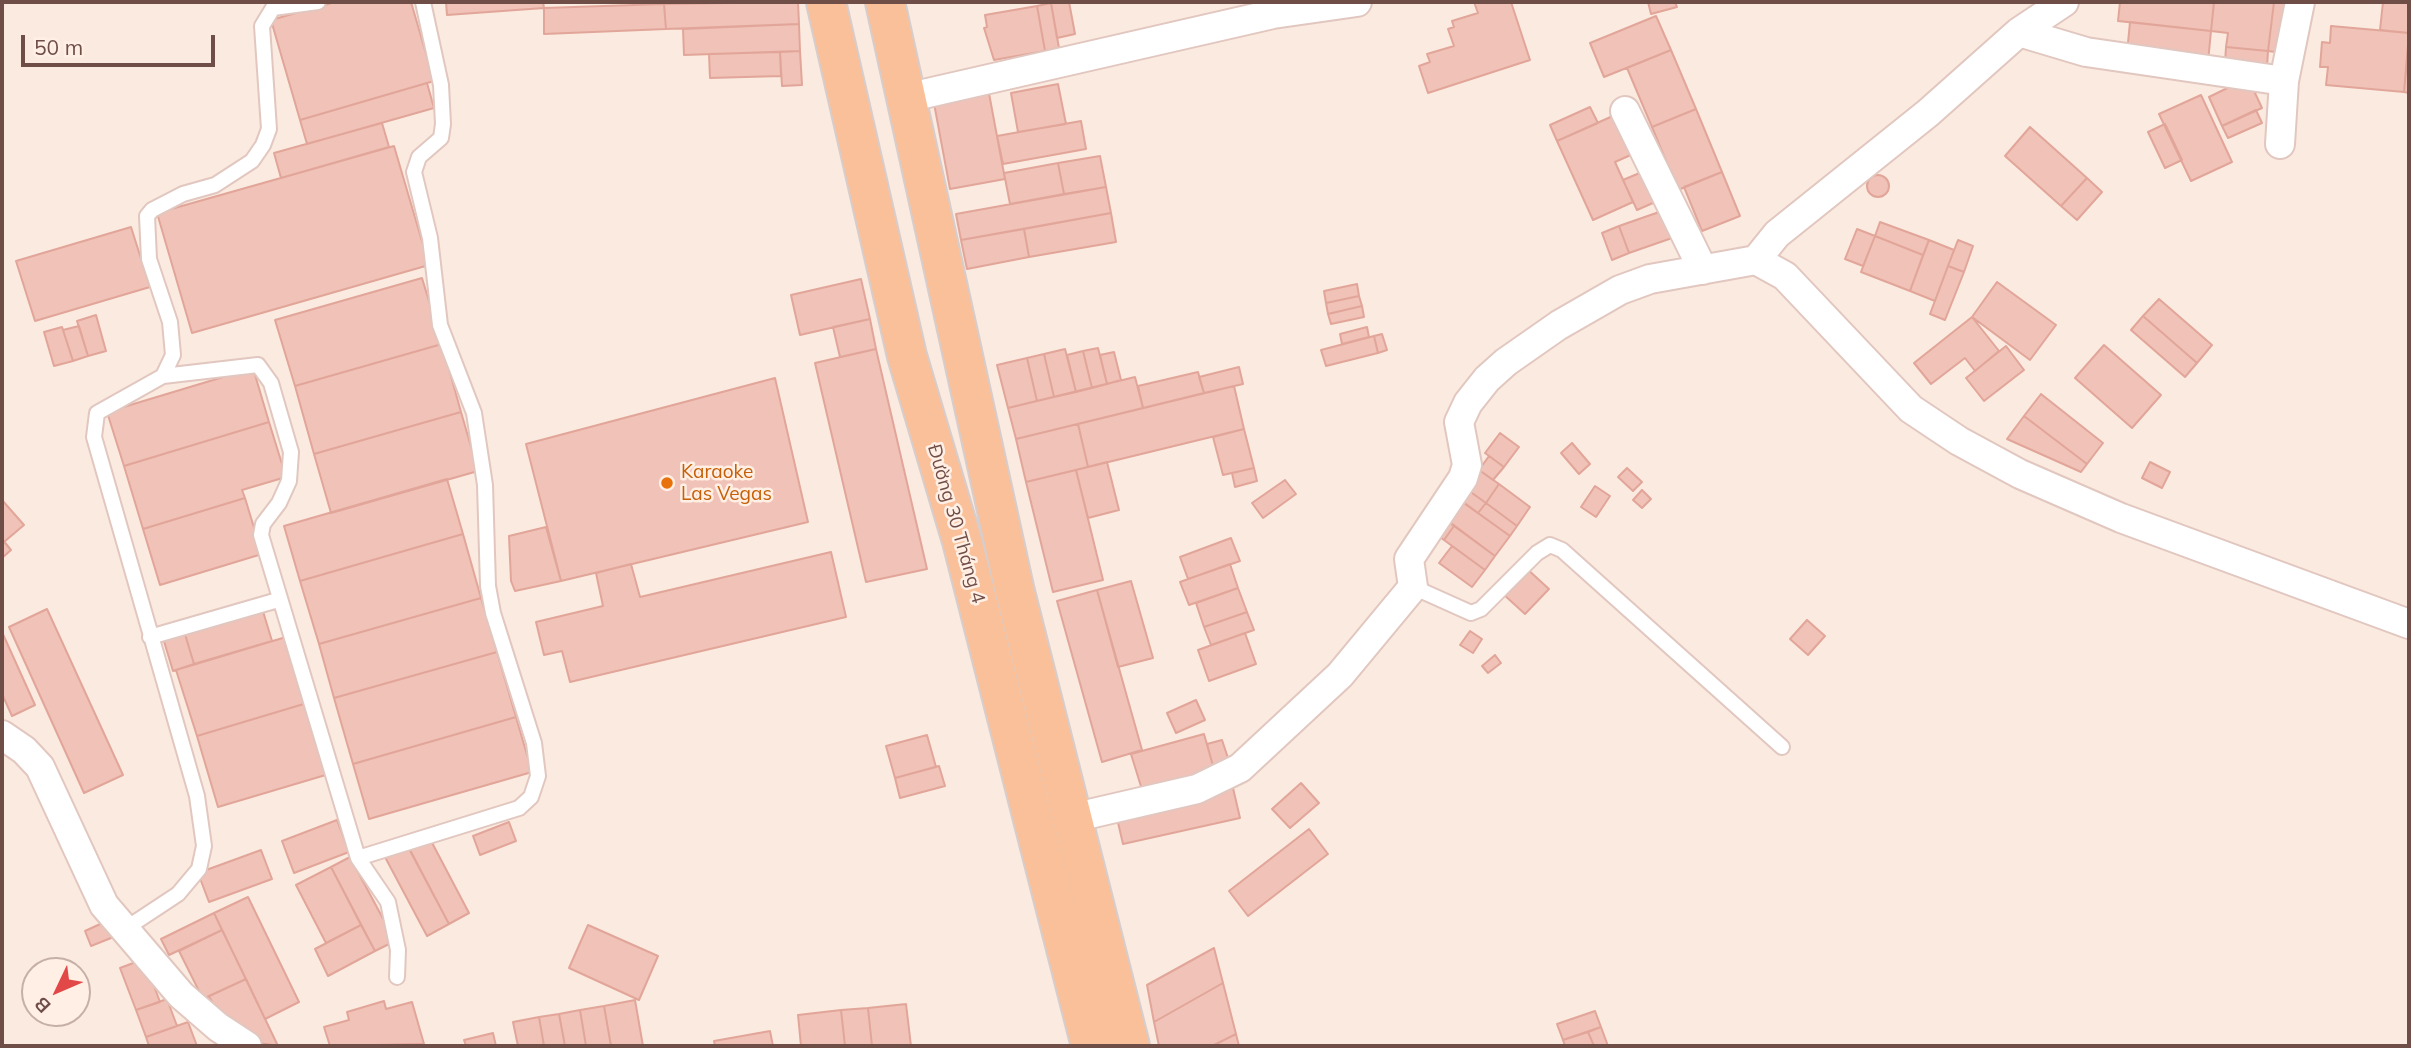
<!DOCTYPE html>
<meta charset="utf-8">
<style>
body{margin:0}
#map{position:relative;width:2411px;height:1048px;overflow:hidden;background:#fbeadf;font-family:Mulish,sans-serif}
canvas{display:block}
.frame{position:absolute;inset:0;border:4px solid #704e48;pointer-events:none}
.north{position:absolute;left:21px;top:957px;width:70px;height:70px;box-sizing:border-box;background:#ffefe5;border:2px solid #c6afa6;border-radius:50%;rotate:226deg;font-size:19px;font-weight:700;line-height:28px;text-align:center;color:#704e48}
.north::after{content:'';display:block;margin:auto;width:24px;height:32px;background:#e24847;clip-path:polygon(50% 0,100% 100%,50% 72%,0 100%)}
.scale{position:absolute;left:21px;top:35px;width:194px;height:32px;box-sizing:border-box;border:4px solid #704e48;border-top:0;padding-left:9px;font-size:21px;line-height:24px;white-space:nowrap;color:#704e48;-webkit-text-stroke:5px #ffefe5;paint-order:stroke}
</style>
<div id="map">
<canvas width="2411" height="1048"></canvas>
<div class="frame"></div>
<div class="north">B</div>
<div class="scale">50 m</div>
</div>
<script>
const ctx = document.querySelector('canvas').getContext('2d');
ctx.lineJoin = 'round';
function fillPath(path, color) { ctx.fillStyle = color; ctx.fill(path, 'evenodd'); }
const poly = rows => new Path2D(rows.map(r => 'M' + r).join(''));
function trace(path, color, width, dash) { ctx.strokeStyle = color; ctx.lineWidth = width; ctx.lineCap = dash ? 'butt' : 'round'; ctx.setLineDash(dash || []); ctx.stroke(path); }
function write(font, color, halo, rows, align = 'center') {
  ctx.font = font + ' Mulish,sans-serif'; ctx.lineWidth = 5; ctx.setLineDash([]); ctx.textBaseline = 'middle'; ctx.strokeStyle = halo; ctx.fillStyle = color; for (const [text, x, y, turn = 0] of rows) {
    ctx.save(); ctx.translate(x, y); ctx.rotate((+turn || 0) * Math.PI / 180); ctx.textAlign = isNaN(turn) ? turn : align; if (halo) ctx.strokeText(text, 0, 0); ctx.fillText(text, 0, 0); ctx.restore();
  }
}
const building = poly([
 [335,2,411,2,434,81,300,120,271,20,335,2],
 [446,2,543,2,544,8,447,15,446,2],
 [798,2,799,24,666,29,664,4,798,2],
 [1069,2,1075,34,1057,38,1051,3,1069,2],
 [1474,2,1511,2,1530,60,1428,93,1419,66,1430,62,1427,54,1454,46,1448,29,1454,27,1452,21,1478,13,1474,2],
 [1648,2,1675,2,1677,7,1651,14,1648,2],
 [2120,2,2214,2,2211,31,2118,21,2120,2],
 [2214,2,2274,2,2268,51,2226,47,2228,33,2211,31,2214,2],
 [2274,2,2288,2,2283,53,2268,51,2274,2],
 [2383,2,2409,2,2409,33,2380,30,2383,2],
 [1051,3,1059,48,1045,51,1037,6,1051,3],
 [664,4,666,29,544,34,544,8,664,4],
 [1037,6,1045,51,994,60,984,28,987,27,985,15,1037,6],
 [1656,16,1671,50,1604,77,1590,43,1656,16],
 [2130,22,2211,31,2208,62,2127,53,2130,22],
 [799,24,800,51,684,55,683,29,799,24],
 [2331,26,2409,33,2404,92,2326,85,2328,67,2320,67,2322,42,2330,43,2331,26],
 [2409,40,2409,93,2404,92,2409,40],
 [2226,47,2268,51,2267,67,2225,63,2226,47],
 [1671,50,1696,109,1652,127,1627,68,1671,50],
 [800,51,802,85,782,86,780,52,800,51],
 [780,52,781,76,710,78,709,54,780,52],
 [2248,78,2262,108,2222,126,2209,97,2248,78],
 [427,83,434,108,307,144,300,120,427,83],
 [1058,84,1066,124,1018,132,1011,93,1058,84],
 [988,88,1005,179,950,189,933,98,988,88],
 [2201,95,2232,162,2191,181,2159,114,2201,95],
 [1590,107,1598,123,1557,141,1550,125,1590,107],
 [1696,109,1722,172,1678,190,1652,127,1696,109],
 [2256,110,2262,123,2228,138,2222,126,2256,110],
 [1615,115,1633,154,1615,162,1633,202,1593,220,1557,141,1615,115],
 [1081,121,1086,149,1003,164,997,136,1081,121],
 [382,123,389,147,281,178,274,153,382,123],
 [2165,124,2182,160,2165,168,2148,132,2165,124],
 [2030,127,2087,178,2061,206,2005,156,2030,127],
 [394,146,429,265,192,333,157,213,394,146],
 [1100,156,1106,187,1064,194,1058,163,1100,156],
 [1058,163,1064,194,1010,204,1004,173,1058,163],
 [1649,169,1662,199,1637,210,1623,180,1649,169],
 [1722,172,1740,216,1702,231,1684,187,1722,172],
 '1867 186a11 11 0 1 1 22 0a11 11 0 1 1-22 0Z',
 [2087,178,2102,192,2077,220,2061,206,2087,178],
 [1106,187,1111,213,961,240,956,214,1106,187],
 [1662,211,1672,238,1629,253,1619,226,1662,211],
 [1111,213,1116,242,1029,257,1024,229,1111,213],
 [1880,222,1929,240,1923,255,1875,236,1880,222],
 [1619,226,1629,253,1612,260,1602,233,1619,226],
 [131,227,150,287,35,321,16,261,131,227],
 [1024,229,1029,257,967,269,961,240,1024,229],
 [1857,229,1875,236,1863,266,1845,259,1857,229],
 [1875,236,1923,255,1910,291,1861,272,1875,236],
 [1929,240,1954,250,1935,301,1910,291,1929,240],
 [1958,240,1973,246,1964,272,1948,266,1958,240],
 [1948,266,1964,272,1945,320,1930,314,1948,266],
 [422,278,442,344,295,386,275,320,422,278],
 [861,279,870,319,800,335,791,295,861,279],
 [1997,282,2056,325,2030,360,1972,317,1997,282],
 [1357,284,1359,296,1326,303,1324,291,1357,284],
 [1359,296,1362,306,1328,314,1326,303,1359,296],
 [2159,299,2212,345,2197,363,2143,316,2159,299],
 [1362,306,1364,317,1331,324,1328,314,1362,306],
 [96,315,106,351,88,356,77,321,96,315],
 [2143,316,2197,363,2185,377,2131,330,2143,316],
 [1972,317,1999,351,1975,371,1965,358,1931,384,1914,363,1972,317],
 [870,319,876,349,840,357,833,327,870,319],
 [79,326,88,356,73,361,63,330,79,326],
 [62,327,73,361,54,366,44,332,62,327],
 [1367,327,1369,337,1342,344,1340,334,1367,327],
 [1382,334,1387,350,1378,353,1374,336,1382,334],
 [1374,336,1378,353,1326,366,1321,350,1374,336],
 [442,344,461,412,314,454,295,386,442,344],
 [2104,345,2161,395,2132,428,2075,378,2104,345],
 [2006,346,2024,370,1984,401,1966,378,2006,346],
 [1098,348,1107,384,1092,388,1083,351,1098,348],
 [876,349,927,569,866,582,815,363,876,349],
 [1065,349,1076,392,1054,397,1044,354,1065,349],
 [1083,351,1092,388,1076,392,1067,355,1083,351],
 [1114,352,1121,380,1107,384,1100,355,1114,352],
 [1044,354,1054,397,1037,401,1027,358,1044,354],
 [1027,358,1037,401,1008,408,997,365,1027,358],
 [1239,367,1243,384,1204,393,1199,377,1239,367],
 [253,368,269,422,124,466,107,412,253,368],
 [1198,372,1204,393,1143,408,1138,386,1198,372],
 [1135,377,1143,408,1016,439,1008,408,1135,377],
 [775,378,808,522,561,581,526,444,775,378],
 [1234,386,1244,429,1088,467,1078,424,1234,386],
 [2041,394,2103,443,2087,464,2024,416,2041,394],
 [461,412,478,471,331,513,314,454,461,412],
 [2024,416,2087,464,2081,472,2007,439,2024,416],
 [269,422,286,477,242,490,245,498,143,529,124,466,269,422],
 [1078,424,1088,467,1026,482,1016,439,1078,424],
 [1244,429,1254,468,1223,475,1213,437,1244,429],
 [1500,433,1519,447,1504,467,1485,453,1500,433],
 [1572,443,1590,464,1579,474,1561,453,1572,443],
 [1489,456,1504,467,1493,480,1479,470,1489,456],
 [1107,462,1119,510,1088,518,1076,470,1107,462],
 [2150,462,2170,472,2162,488,2142,478,2150,462],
 [1254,468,1257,481,1235,487,1232,473,1254,468],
 [1627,468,1642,482,1633,491,1618,477,1627,468],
 [1076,470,1103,580,1053,592,1026,482,1076,470],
 [1479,470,1499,484,1486,503,1465,488,1479,470],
 [447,479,463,534,300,581,284,526,447,479],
 [1285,480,1296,494,1263,518,1252,503,1285,480],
 [1499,484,1530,507,1517,526,1486,503,1499,484],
 [1595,486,1610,496,1596,517,1581,507,1595,486],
 [1465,488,1486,503,1478,513,1458,498,1465,488],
 [1642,490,1651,499,1642,508,1633,500,1642,490],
 [245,498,262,554,160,585,143,529,245,498],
 [2,500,24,525,4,542,2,539,2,500],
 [1461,501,1510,536,1495,556,1447,520,1461,501],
 [1486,503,1517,526,1510,536,1478,513,1486,503],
 [1441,517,1454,526,1444,540,1431,531,1441,517],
 [1454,526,1495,556,1485,570,1444,540,1454,526],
 [546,527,561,581,515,591,511,581,509,536,546,527],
 [463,534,481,598,319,644,300,581,463,534],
 [1231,538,1240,561,1188,579,1180,557,1231,538],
 [2,539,11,550,2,558,2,539],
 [1452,546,1485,570,1472,587,1439,563,1452,546],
 [831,552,846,617,570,682,562,651,544,655,536,622,603,606,596,573,631,564,640,597,831,552],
 [1230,564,1238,588,1189,605,1180,582,1230,564],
 [1526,568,1549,589,1525,614,1502,593,1526,568],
 [1131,581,1153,658,1118,667,1097,590,1131,581],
 [1238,588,1247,612,1204,627,1196,603,1238,588],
 [1097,590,1142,750,1102,762,1057,601,1097,590],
 [481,598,497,652,334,698,319,644,481,598],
 [262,608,272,641,194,664,184,631,262,608],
 [47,609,123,775,84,793,9,627,47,609],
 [1247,612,1254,630,1211,645,1204,627,1247,612],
 [1807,620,1825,636,1808,655,1790,639,1807,620],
 [184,631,194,664,173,671,163,638,184,631],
 [1470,631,1482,639,1473,653,1460,645,1470,631],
 [2,632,35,705,12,716,2,694,2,632],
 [1245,633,1256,664,1209,681,1198,650,1245,633],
 [286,637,307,703,197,736,176,670,286,637],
 [497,652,516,717,353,764,334,698,497,652],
 [1495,655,1501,663,1488,673,1482,666,1495,655],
 [1196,700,1205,720,1176,733,1167,713,1196,700],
 [307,703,329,774,218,807,197,736,307,703],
 [516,717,532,772,369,819,353,764,516,717],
 [1204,734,1215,773,1143,793,1131,754,1204,734],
 [927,735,936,767,895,778,886,746,927,735],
 [1222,740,1229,761,1213,766,1207,744,1222,740],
 [939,766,945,786,900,798,895,778,939,766],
 [1301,783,1319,803,1290,828,1272,809,1301,783],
 [1233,788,1240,818,1123,844,1116,814,1233,788],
 [337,820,349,852,294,873,282,841,337,820],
 [509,822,516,841,480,855,473,836,509,822],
 [1309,829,1328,854,1248,916,1229,891,1309,829],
 [429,837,469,913,449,924,409,848,429,837],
 [407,845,449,924,427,936,385,857,407,845],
 [261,850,272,879,209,902,198,873,261,850],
 [350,857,395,941,375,951,331,867,350,857],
 [331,867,361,925,326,943,296,885,331,867],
 [248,897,299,1002,265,1019,214,913,248,897],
 [214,913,222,930,169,955,161,939,214,913],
 [109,920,116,936,91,946,85,931,109,920],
 [361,925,375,951,328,976,315,949,361,925],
 [588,925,658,956,639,1000,569,968,588,925],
 [222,930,246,979,203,999,179,951,222,930],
 [1214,948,1223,983,1154,1022,1147,985,1214,948],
 [144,959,160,1002,136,1010,120,968,144,959],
 [246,979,278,1046,259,1043,218,1014,209,996,246,979],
 [1223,983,1236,1034,1212,1046,1159,1046,1154,1022,1223,983],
 [167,999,177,1026,146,1037,136,1010,167,999],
 [635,1000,643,1046,611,1046,604,1006,635,1000],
 [384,1001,386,1009,412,1002,424,1044,330,1046,324,1027,349,1020,347,1012,384,1001],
 [906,1004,911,1046,872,1046,868,1008,906,1004],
 [604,1006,611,1046,586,1046,580,1010,604,1006],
 [868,1008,872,1046,845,1046,841,1010,868,1008],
 [580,1010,586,1046,565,1046,559,1014,580,1010],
 [841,1010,845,1046,801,1046,798,1015,841,1010],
 [1595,1011,1601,1027,1563,1040,1557,1024,1595,1011],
 [559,1014,565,1046,544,1046,539,1017,559,1014],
 [539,1017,544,1046,518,1046,513,1022,539,1017],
 [188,1022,197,1046,149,1046,146,1037,188,1022],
 [1601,1027,1608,1046,1594,1046,1588,1032,1601,1027],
 [770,1031,773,1046,715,1046,714,1041,770,1031],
 [1588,1032,1594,1046,1565,1046,1563,1040,1588,1032],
 [493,1033,496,1046,466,1046,464,1040,493,1033],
 [1236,1034,1239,1046,1212,1046,1236,1034]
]);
fillPath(building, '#f0c2b8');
trace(building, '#e2a599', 2);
const lane = poly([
 [163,376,258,365,271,383,291,452,289,481,279,503,263,524,261,535,358,858,388,902,398,950,397,977],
 [1413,587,1471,613,1481,609,1537,553,1550,545,1562,550,1782,747],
 [150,637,278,600],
 [358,858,519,808,531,797,538,776,534,743,493,613,488,586,485,485,474,413,440,325,430,238,414,172,419,157,441,138,443,124,441,85,423,2],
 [125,929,178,894,199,869,204,846,197,796,94,437,97,413,163,376,173,355,170,322,149,259,147,216,152,210,183,194,215,185,252,161,263,145,269,129,262,26,273,8,318,2]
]);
const street = poly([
 [2019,32,2086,52,2284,81],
 [906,98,1273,14,1357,2],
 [1625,111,1703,270],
 [2280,144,2284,81,2300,2],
 [1756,260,1777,234,1928,113,2019,32,2064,2],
 [2,735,24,750,40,767,104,905,181,995,218,1027,247,1046],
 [1072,818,1197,789,1240,768,1340,675,1413,587,1409,559,1463,478,1467,465,1459,422,1468,403,1487,379,1506,362,1559,325,1620,290,1650,279,1756,260,1785,276,1911,409,1959,441,2020,474,2121,518,2409,624]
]);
const primary = poly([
 [826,2,907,356,962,541,1091,1046],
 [885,2,1015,592,1130,1046]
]);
trace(lane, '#e1c7bf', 18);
trace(street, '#e1c7bf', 32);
trace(primary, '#d7cdcc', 42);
trace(lane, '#fff', 14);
trace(street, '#fff', 28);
trace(primary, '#f9c099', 38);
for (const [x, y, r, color] of [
 [667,483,7,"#e8710a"]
]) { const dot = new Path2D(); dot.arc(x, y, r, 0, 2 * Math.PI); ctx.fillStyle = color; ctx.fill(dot); trace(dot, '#ffefe5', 2.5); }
write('19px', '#c56008', '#ffefe5', [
 ["Karaoke",681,472],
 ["Las Vegas",681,494]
], 'left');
write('19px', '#704e48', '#ffefe5', [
 ["Đường 30 Tháng 4",956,524,74]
]);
</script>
